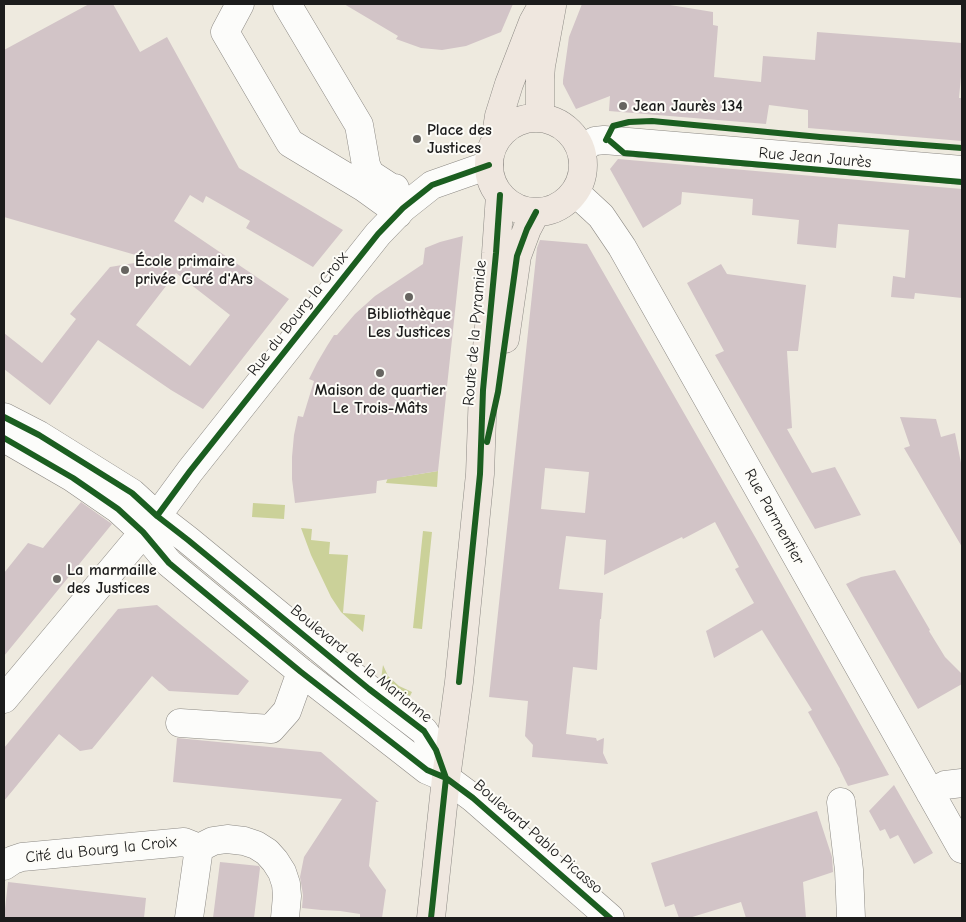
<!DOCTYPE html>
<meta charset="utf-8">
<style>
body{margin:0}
#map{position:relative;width:966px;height:922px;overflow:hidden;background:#eeeadf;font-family:"Comic Neue",sans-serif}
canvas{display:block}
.frame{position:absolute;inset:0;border:5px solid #1c1c1c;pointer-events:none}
</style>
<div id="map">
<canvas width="966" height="922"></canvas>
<div class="frame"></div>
</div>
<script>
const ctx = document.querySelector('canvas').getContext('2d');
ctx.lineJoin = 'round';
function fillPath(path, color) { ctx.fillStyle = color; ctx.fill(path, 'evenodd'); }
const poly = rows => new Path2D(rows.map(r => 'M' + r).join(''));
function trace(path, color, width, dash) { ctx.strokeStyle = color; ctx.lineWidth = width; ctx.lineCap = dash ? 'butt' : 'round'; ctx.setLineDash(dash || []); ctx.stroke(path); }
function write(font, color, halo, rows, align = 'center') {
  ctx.font = font + ' "Comic Neue",sans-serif'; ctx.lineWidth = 4; ctx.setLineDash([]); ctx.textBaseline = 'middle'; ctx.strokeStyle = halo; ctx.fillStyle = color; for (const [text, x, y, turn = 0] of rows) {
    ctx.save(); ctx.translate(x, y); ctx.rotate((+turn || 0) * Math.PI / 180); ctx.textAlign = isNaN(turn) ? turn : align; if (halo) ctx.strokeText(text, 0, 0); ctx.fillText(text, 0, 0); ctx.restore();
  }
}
fillPath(poly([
 [438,471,437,487,386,483,390,472,401,477],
 [253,503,285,505,284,519,252,517],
 [301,528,312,529,311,540,330,542,329,554,348,555,343,613,365,615,363,632,341,612,331,597,311,555],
 [423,531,432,532,422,629,413,628],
 [383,665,388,676,399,686,412,692,410,696,380,686]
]), '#cbd199');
fillPath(poly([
 [89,4,113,4,140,52,167,37,239,168,343,230,313,267,246,228,250,221,206,196,203,203,190,195,174,221,289,299,203,409,171,390,98,340,50,405,4,369,4,333,42,363,76,319,70,314,110,267,153,260,4,217,4,50],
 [176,273,230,315,190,366,136,325],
 [344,4,513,4,501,32,466,46,442,50,421,48,396,39,398,36],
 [582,4,664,4,713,12,713,25,718,26,714,77,761,82,763,56,815,60,817,32,962,43,962,66,959,98,962,98,962,141,808,128,808,110,769,105,766,124,609,111,610,96,576,109,563,84,563,80,569,37],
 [618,159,962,189,962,298,915,293,914,299,891,297,893,276,905,278,909,230,838,224,836,248,797,244,799,220,752,215,753,199,682,192,681,204,643,228,610,169],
 [463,236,438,471,377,481,376,493,295,503,292,479,292,457,294,435,298,416,303,417,314,381,309,379,317,363,327,346,334,335,337,335,355,314,375,296,423,264,425,248,440,242],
 [540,240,587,244,758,542,889,775,848,786,840,770,840,769,808,712,812,710,762,630,714,658,706,631,754,603,735,569,739,567,715,522,683,539,682,537,604,575,606,540,566,536,559,589,603,593,601,619,600,619,597,670,573,667,566,734,596,738,597,741,604,738,603,753,608,764,532,757,533,745,525,736,528,701,489,697,537,248],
 [545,468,589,472,585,513,541,509],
 [721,264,727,274,806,285,798,351,787,351,792,428,787,429,812,473,835,467,861,515,815,529,715,355,724,351,687,283],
 [900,417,936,419,941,437,955,433,962,468,962,547,904,448,910,446],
 [81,502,112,524,4,656,4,573,28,543,43,548],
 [895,570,930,630,929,631,945,657,962,674,962,684,918,709,846,584,861,577],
 [157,605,249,681,238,695,169,691,152,676,92,749,80,751,59,734,4,801,4,748,118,609],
 [177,738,321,752,379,802,376,802,369,866,386,890,382,918,360,918,360,914,340,911,321,910,302,908,303,895,300,877,304,857,342,799,173,782],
 [894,785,933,853,914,864,898,835,890,839,885,829,880,831,869,811],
 [817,811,832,857,833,872,803,882,806,918,746,918,741,902,689,918,679,918,674,904,665,907,651,863],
 [220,862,259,866,260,868,254,918,213,918],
 [8,882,146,898,144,918,4,918]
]), '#d2c4c7');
const minor = poly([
 [240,4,225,32,290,143,363,187,388,205,398,214],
 [287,4,359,125,366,165,370,174,393,189,395,188],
 [581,148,595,141,604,140,962,170],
 [575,192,601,216,622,247,962,849],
 [4,417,39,435,132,493,157,516,188,540,369,689,424,731,436,750,446,778],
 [4,438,73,478,118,509,143,532,169,563,193,583,301,672,395,745,427,770,446,778,473,798,610,918],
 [4,699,157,516,190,471,378,234,403,208,432,185,489,165],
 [180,723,271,729,287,711,301,672],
 [930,793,945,785,962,783],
 [841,802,849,870,851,918],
 [199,848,213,841,227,839,244,841,256,845,267,852,275,861,282,872,286,884,287,896,285,918],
 [4,866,13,860,22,857,184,842,199,848,189,918]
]);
const major = poly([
 '489 165a47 47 0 1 1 94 0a47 47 0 1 1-94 0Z',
 [540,118,540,79,541,66,552,6],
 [495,142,499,116,509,84,533,22,543,4],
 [505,339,517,256,527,229,536,212],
 [431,918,446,778,459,682,480,474,483,390,496,253,500,195]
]);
trace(minor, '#8c8984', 29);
trace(major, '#8c8984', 29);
trace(minor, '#fcfcfa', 28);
trace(major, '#efe7df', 28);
trace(poly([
 [606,140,613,126,629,122,652,121,820,137,962,148],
 [610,141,624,153,962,182],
 [4,417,39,435,132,493,157,516,188,540,369,689,424,731,436,750,446,778,431,918],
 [4,438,73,478,118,509,143,532,169,563,193,583,301,672,395,745,427,770,446,778,473,798,610,918],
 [487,442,498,392,517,256,527,229,536,212],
 [157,516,190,471,378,234,403,208,432,185,489,165],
 [459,682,480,474,483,390,496,253,500,195]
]), '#1b5e20', 6);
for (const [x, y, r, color] of [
 [623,106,5,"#666460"],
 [417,139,5,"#666460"],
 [125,270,5,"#666460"],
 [409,297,5,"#666460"],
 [380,373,5,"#666460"],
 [57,579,5,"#666460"]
]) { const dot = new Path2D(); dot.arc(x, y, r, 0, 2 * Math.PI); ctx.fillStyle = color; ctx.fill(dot); trace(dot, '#fdfcf7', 2); }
write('bold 16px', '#1c1c1c', '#fdfcf7', [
 ["Jean Jaurès 134",633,106],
 ["Place des",427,130],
 ["Justices",427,148],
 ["École primaire",135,261],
 ["privée Curé d'Ars",135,279],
 ["Bibliothèque",409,314,"center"],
 ["Les Justices",409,332,"center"],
 ["Maison de quartier",380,390,"center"],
 ["Le Trois-Mâts",380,408,"center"],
 ["La marmaille",67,570],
 ["des Justices",67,588]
], 'left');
write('16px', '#1c1c1c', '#fdfcf7', [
 ["Rue Jean Jaurès",815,158,5],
 ["Rue du Bourg la Croix",298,314,-52],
 ["Route de la Pyramide",475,333,-85],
 ["Rue Parmentier",774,517,61],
 ["Boulevard de la Marianne",361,664,39],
 ["Boulevard Pablo Picasso",538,837,41],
 ["Cité du Bourg la Croix",101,850,-6]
]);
</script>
